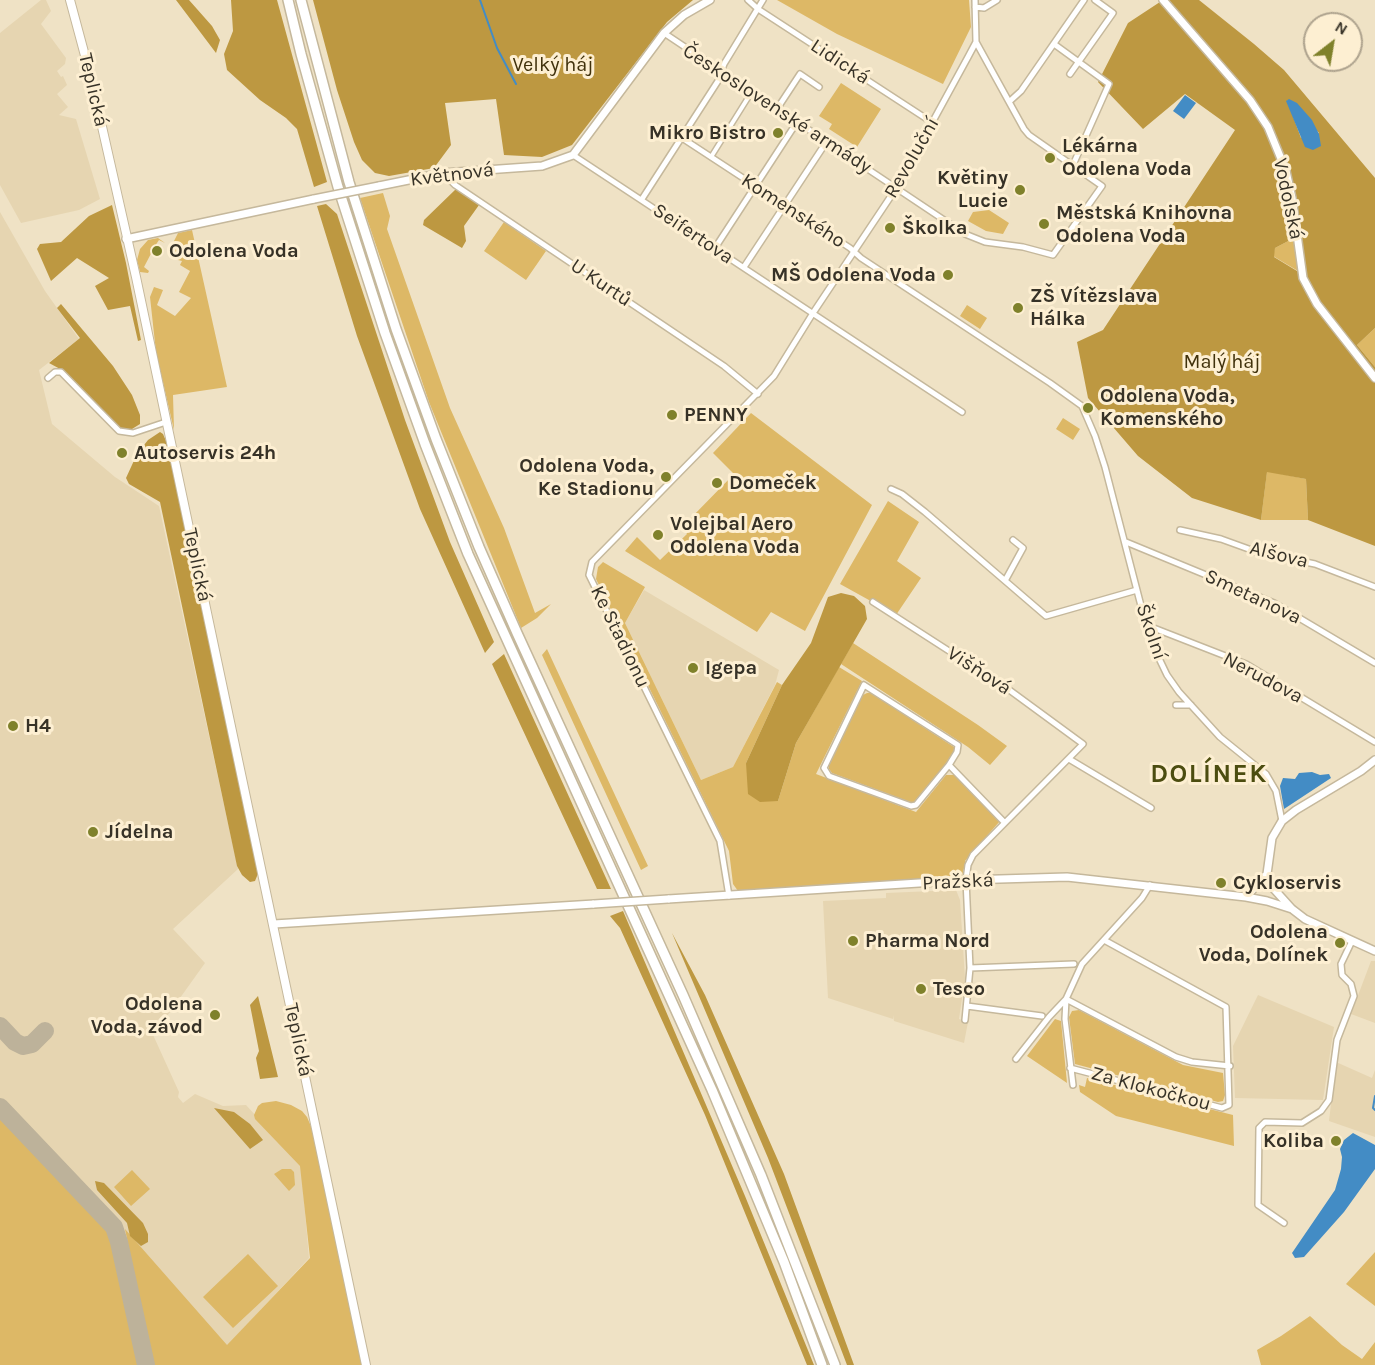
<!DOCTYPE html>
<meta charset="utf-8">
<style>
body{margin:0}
#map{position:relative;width:1375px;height:1365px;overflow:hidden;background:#efe2c5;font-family:Karla,sans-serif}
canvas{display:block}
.north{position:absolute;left:1303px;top:12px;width:60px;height:60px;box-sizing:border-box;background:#fdefd2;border:2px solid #aea38e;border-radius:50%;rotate:31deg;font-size:16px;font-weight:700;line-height:24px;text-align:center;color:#373227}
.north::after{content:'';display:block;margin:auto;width:21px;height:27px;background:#7f812b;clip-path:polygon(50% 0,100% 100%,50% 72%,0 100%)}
</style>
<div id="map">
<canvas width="1375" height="1365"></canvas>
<div class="north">N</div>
</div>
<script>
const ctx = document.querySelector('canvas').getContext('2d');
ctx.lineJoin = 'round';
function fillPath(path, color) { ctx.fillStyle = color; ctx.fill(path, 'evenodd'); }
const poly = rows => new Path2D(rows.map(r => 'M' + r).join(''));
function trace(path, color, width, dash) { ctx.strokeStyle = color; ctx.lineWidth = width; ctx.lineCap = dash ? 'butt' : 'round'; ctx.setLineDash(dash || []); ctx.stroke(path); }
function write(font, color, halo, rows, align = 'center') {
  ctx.font = font + ' Karla,sans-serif'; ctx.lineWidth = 6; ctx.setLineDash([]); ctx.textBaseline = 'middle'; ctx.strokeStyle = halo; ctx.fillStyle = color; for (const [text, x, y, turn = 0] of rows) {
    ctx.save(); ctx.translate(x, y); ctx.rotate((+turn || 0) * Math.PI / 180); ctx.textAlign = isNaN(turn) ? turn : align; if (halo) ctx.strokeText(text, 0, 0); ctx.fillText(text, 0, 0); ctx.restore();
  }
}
fillPath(poly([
 [41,0,46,0,51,11,41,24,66,58,65,64,57,71,61,77,63,76,67,85,57,94,68,107,59,115,76,119,100,199,79,210,21,223,0,185,0,33],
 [0,212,45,291,79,339,39,370,52,424,115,477,159,506,238,869,173,929,205,963,165,1019,149,1026,179,1092,178,1097,183,1103,195,1094,223,1106,246,1105,301,1165,309,1258,228,1345,229,1365,0,1365],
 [644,590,779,670,775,685,733,767,701,780,625,623],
 [956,890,960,900,965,978,959,1019,968,1022,964,1043,894,1021,893,1015,893,1019,828,998,823,901,886,898,886,893],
 [1371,961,1375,961,1375,1023,1351,1014],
 [1258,995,1334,1027,1323,1100,1235,1098,1233,1046],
 [1336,1062,1372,1078,1375,1070,1375,1137,1329,1121]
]), '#e6d5b1');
fillPath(poly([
 [777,0,969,0,971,27,943,84,837,34],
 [841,83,881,109,857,147,829,129,832,124,819,116],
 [383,193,390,216,387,229,450,408,504,528,535,613,551,604,537,618,521,628,429,402,360,198],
 [989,210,1009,223,1003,234,986,231,968,221,973,212],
 [504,222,546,251,526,280,484,251],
 [192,230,227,387,173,395,174,430,156,352,150,297,154,287,163,290,157,305,175,316,191,298,179,292,190,271,180,265,182,261,178,260,175,256,173,243,178,233],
 [158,238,165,243,159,240,155,246,144,267,149,271,148,273,140,272,137,260,140,249,148,240],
 [1294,238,1298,271,1273,256,1275,248],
 [967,305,987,318,980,329,960,316],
 [1375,328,1375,367,1357,345],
 [751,413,872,505,805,631,771,612,757,632,625,551,637,537,660,560,687,534,686,532,692,526,688,521,734,474,713,453],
 [1063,418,1080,429,1073,440,1056,429],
 [1267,471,1306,479,1308,520,1261,520],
 [888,501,919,522,897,561,921,578,896,615,840,584],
 [603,562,645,587,625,623,701,780,733,767,777,682,782,685,746,763,778,801,796,743,839,667,862,681,816,774,916,812,946,775,954,775,1000,821,965,861,966,862,961,878,738,891,733,884,729,851,596,579,598,567],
 [853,643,978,725,1007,746,990,765,968,747,841,664],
 [547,649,648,866,641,870,542,655],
 [867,693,871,693,954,747,954,754,914,802,910,802,832,773,829,769,829,764,863,695],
 [1079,1010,1183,1065,1223,1073,1225,1095,1223,1101,1218,1102,1075,1064,1069,1017,1072,1011],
 [1055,1019,1061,1021,1067,1083,1027,1056],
 [1087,1078,1233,1115,1234,1146,1116,1116,1080,1092,1079,1085,1085,1087],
 [276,1101,291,1105,302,1111,307,1117,313,1131,362,1365,153,1365,125,1229,227,1345,310,1258,300,1166,255,1119,254,1115,258,1106,262,1103],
 [0,1119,106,1228,113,1248,138,1365,0,1365],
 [282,1169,291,1169,294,1172,295,1185,289,1191,274,1174],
 [132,1170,150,1189,131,1206,114,1187],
 [1375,1252,1375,1306,1346,1284],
 [248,1254,278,1286,233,1328,203,1297],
 [1310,1316,1342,1345,1362,1359,1375,1342,1375,1365,1261,1365,1257,1350,1281,1336]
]), '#ddb866');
fillPath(poly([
 [176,0,189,0,212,26,220,40,216,53],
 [231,0,277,0,327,182,314,187,297,129,286,118,260,100,227,70,224,54,233,31],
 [313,0,693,0,667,22,572,145,542,157,504,155,496,99,445,103,451,145,434,168,389,176,375,173,362,160,354,142,337,90],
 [1163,0,1199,0,1254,44,1284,70,1375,178,1375,328,1357,345,1375,367,1375,546,1308,520,1306,479,1267,472,1261,520,1192,498,1138,456,1088,398,1077,342,1103,330,1235,130,1185,94,1143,129,1098,82,1128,23],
 [1287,100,1319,133,1301,138],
 [1294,238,1298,271,1297,271,1274,257,1275,248],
 [456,189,479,205,464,226,466,241,462,248,423,225,424,220],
 [326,204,337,214,405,420,450,542,494,642,485,653,420,509,357,336,317,206],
 [112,205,126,263,141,340,138,341,130,306,108,310,95,286,109,278,77,258,51,281,37,249,40,244,61,242,89,216],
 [61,304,113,366,132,395,140,415,140,424,132,429,120,429,62,370,49,363,80,338,57,308],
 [160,432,163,434,166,441,171,463,259,871,255,881,250,882,242,875,237,866,160,502,129,484,126,478,137,454,148,440],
 [841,593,854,596,865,606,867,619,796,743,778,801,760,802,748,794,746,763,782,685,811,643,828,597],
 [504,654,611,889,597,889,492,664],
 [623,911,745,1196,814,1365,807,1365,705,1115,620,928,610,916],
 [672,933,705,995,784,1174,854,1365,847,1365,768,1158],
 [258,996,278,1077,260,1079,256,1058,259,1051,250,1005],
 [214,1108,234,1112,250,1124,263,1140,250,1149],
 [95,1181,104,1183,143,1223,148,1234,148,1242,141,1246,130,1236,127,1223,97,1190]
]), '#bd9841');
fillPath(poly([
 [1185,95,1196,103,1184,119,1173,111],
 [1289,99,1297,103,1312,120,1319,134,1321,146,1313,150,1305,147,1286,101],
 [1312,772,1320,775,1329,774,1331,778,1284,809,1280,786,1283,778,1295,779,1299,773],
 [1353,1133,1375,1145,1375,1169,1344,1212,1304,1257,1295,1258,1292,1253,1335,1190,1341,1169,1342,1157,1340,1149,1344,1140]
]), '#438cc5');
trace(poly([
 [480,0,497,48,516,84],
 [1375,1096,1373,1108,1375,1110]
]), '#438cc5', 2);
trace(poly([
 [0,1026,15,1042,23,1046,32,1044,45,1031],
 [0,1107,114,1227,119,1242,146,1365]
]), '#bdb29a', 18);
const pedestrian = poly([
 [711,157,751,93]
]);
const minor = poly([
 [748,0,758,9,933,123],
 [975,7,984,8,997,0],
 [664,33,965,234,985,242,1023,247,1053,255,1102,186,1029,135,1024,129,976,42],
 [1054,44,1109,84,1073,165],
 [1070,74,1113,13,1095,0],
 [1010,101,1021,91,1084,0],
 [777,109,800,74,819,87],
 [682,138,850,248,861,258,1050,383,1082,406,1095,436,1105,467,1146,625,1155,650,1167,675,1179,692,1220,737,1266,774,1276,791,1282,821],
 [573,155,962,412],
 [443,173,455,185,724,366,758,394],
 [642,199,718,81,724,64,763,0],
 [715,248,797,122],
 [744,267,827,141],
 [48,378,55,372,61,372,119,431,133,433,166,422],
 [891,489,902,494,925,512,1046,616,1137,590],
 [1180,530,1221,539,1257,552,1315,564,1375,587],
 [1126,542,1274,603,1375,663],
 [1006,579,1023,548,1013,540],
 [873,602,1008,689,1083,744,973,855,968,865,966,880,970,968,965,1020],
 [1146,625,1246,664,1375,742],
 [864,685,958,745,957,752,949,765,916,805,911,806,829,776,824,768,864,685],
 [1176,705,1191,705],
 [1069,759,1151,808],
 [949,765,1004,822],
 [729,896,720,841,589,575,592,562,774,376,813,313,897,187,968,57,976,42,975,0],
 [970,968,1074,964],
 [967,1006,1042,1016],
 [1016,1059,1049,1017,1066,999,1082,964,1142,898,1150,885],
 [1070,1068,1222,1108,1229,1105,1226,1007,1104,940],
 [1073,1085,1065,1019,1066,999,1176,1057,1192,1062,1230,1066],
 [1284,1223,1258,1205,1259,1128,1265,1122,1302,1123,1321,1111,1329,1100,1337,1040,1354,996,1351,984,1342,975,1341,964,1352,941]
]);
const tertiary = poly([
 [1163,0,1250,100,1268,127,1286,171,1292,198,1303,278,1317,304,1375,378],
 [379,186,443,173,542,166,573,155,664,33,684,15,710,0],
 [126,239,314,199],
 [1267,874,1273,888,1292,909,1305,919,1375,951],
 [1246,897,1267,874,1272,838,1282,821,1296,810,1361,771,1375,760],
 [668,899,966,880,1067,877,1246,897,1267,901,1292,909],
 [274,924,594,904]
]);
const secondary = poly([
 [70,0,91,78,136,277,366,1365]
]);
const motorway = poly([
 [288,0,301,54,338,187,385,333,425,444,468,554,712,1090,784,1262,822,1365],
 [301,0,349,182,396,329,436,439,479,547,517,633,683,995,761,1175,835,1365]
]);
trace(pedestrian, '#c5b89c', 7);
trace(minor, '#c5b89c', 8);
trace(tertiary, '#c5b89c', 10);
trace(secondary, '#c5b89c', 10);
trace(motorway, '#c5b89c', 12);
trace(pedestrian, '#fff', 4);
trace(minor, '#fff', 5);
trace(tertiary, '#fff', 7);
trace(secondary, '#fff', 8);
trace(motorway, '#fff', 9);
const tertiaryBridge = poly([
 [314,199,379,186],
 [594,904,668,899]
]);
trace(tertiaryBridge, '#c5b89c', 10, []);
trace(tertiaryBridge, '#fff', 7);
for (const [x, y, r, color] of [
 [778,133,6,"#7f812b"],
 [1050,158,6,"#7f812b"],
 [1020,190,6,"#7f812b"],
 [1044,224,6,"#7f812b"],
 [890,228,6,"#7f812b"],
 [157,251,6,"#7f812b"],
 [948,275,6,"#7f812b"],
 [1018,308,6,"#7f812b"],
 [1088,408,6,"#7f812b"],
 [672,415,6,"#7f812b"],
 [122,453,6,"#7f812b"],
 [666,477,6,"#7f812b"],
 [717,483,6,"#7f812b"],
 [658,535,6,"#7f812b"],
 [693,668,6,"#7f812b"],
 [13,726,6,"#7f812b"],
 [93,832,6,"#7f812b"],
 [1221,883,6,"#7f812b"],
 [853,941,6,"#7f812b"],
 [1340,943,6,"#7f812b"],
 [921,989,6,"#7f812b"],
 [215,1015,6,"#7f812b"],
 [1336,1141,6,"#7f812b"]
]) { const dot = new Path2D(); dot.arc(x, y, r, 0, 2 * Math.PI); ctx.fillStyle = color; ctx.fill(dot); trace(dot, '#fdefd2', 2); }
write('20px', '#373227', '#fdefd2', [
 ["Lidická",840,62,33],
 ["Teplická",93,90,77],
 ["Československé armády",777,109,33],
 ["Revoluční",912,158,-60],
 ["Květnová",452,175,-7],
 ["Vodolská",1288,199,78],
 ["Komenského",793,211,33],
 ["Seifertova",693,234,34],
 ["U Kurtů",601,283,34],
 ["Alšova",1279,555,14],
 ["Teplická",197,565,78],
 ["Smetanova",1253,597,25],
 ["Školní",1151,632,71],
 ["Ke Stadionu",620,637,64],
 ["Višňová",979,671,33],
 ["Nerudova",1263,678,28],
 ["Pražská",958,882,-3],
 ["Teplická",298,1040,78],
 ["Za Klokočkou",1151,1089,15]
]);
write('20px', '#40310b', '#fdefd2', [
 ["Velký háj",553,65],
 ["Malý háj",1222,362]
]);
write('bold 20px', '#373227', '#fdefd2', [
 ["Mikro Bistro",766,133,"right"],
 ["Lékárna",1062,146],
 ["Odolena Voda",1062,169],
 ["Květiny",1008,178,"right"],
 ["Lucie",1008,201,"right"],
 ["Městská Knihovna",1056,213],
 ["Odolena Voda",1056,236],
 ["Školka",902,228],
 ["Odolena Voda",169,251],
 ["MŠ Odolena Voda",936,275,"right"],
 ["ZŠ Vítězslava",1030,296],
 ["Hálka",1030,319],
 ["Odolena Voda,",1100,396],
 ["Komenského",1100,419],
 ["PENNY",684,415],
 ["Autoservis 24h",134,453],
 ["Odolena Voda,",654,466,"right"],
 ["Ke Stadionu",654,489,"right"],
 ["Domeček",729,483],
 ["Volejbal Aero",670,524],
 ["Odolena Voda",670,547],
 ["Igepa",705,668],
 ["H4",25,726],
 ["Jídelna",105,832],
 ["Cykloservis",1233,883],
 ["Odolena",1328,932,"right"],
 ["Voda, Dolínek",1328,955,"right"],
 ["Pharma Nord",865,941],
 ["Tesco",933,989],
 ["Odolena",203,1004,"right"],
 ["Voda, závod",203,1027,"right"],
 ["Koliba",1324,1141,"right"]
], 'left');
ctx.letterSpacing = '1.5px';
write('bold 26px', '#4c4d10', '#fdefd2', [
 ["DOLÍNEK",1209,775]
]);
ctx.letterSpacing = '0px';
</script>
